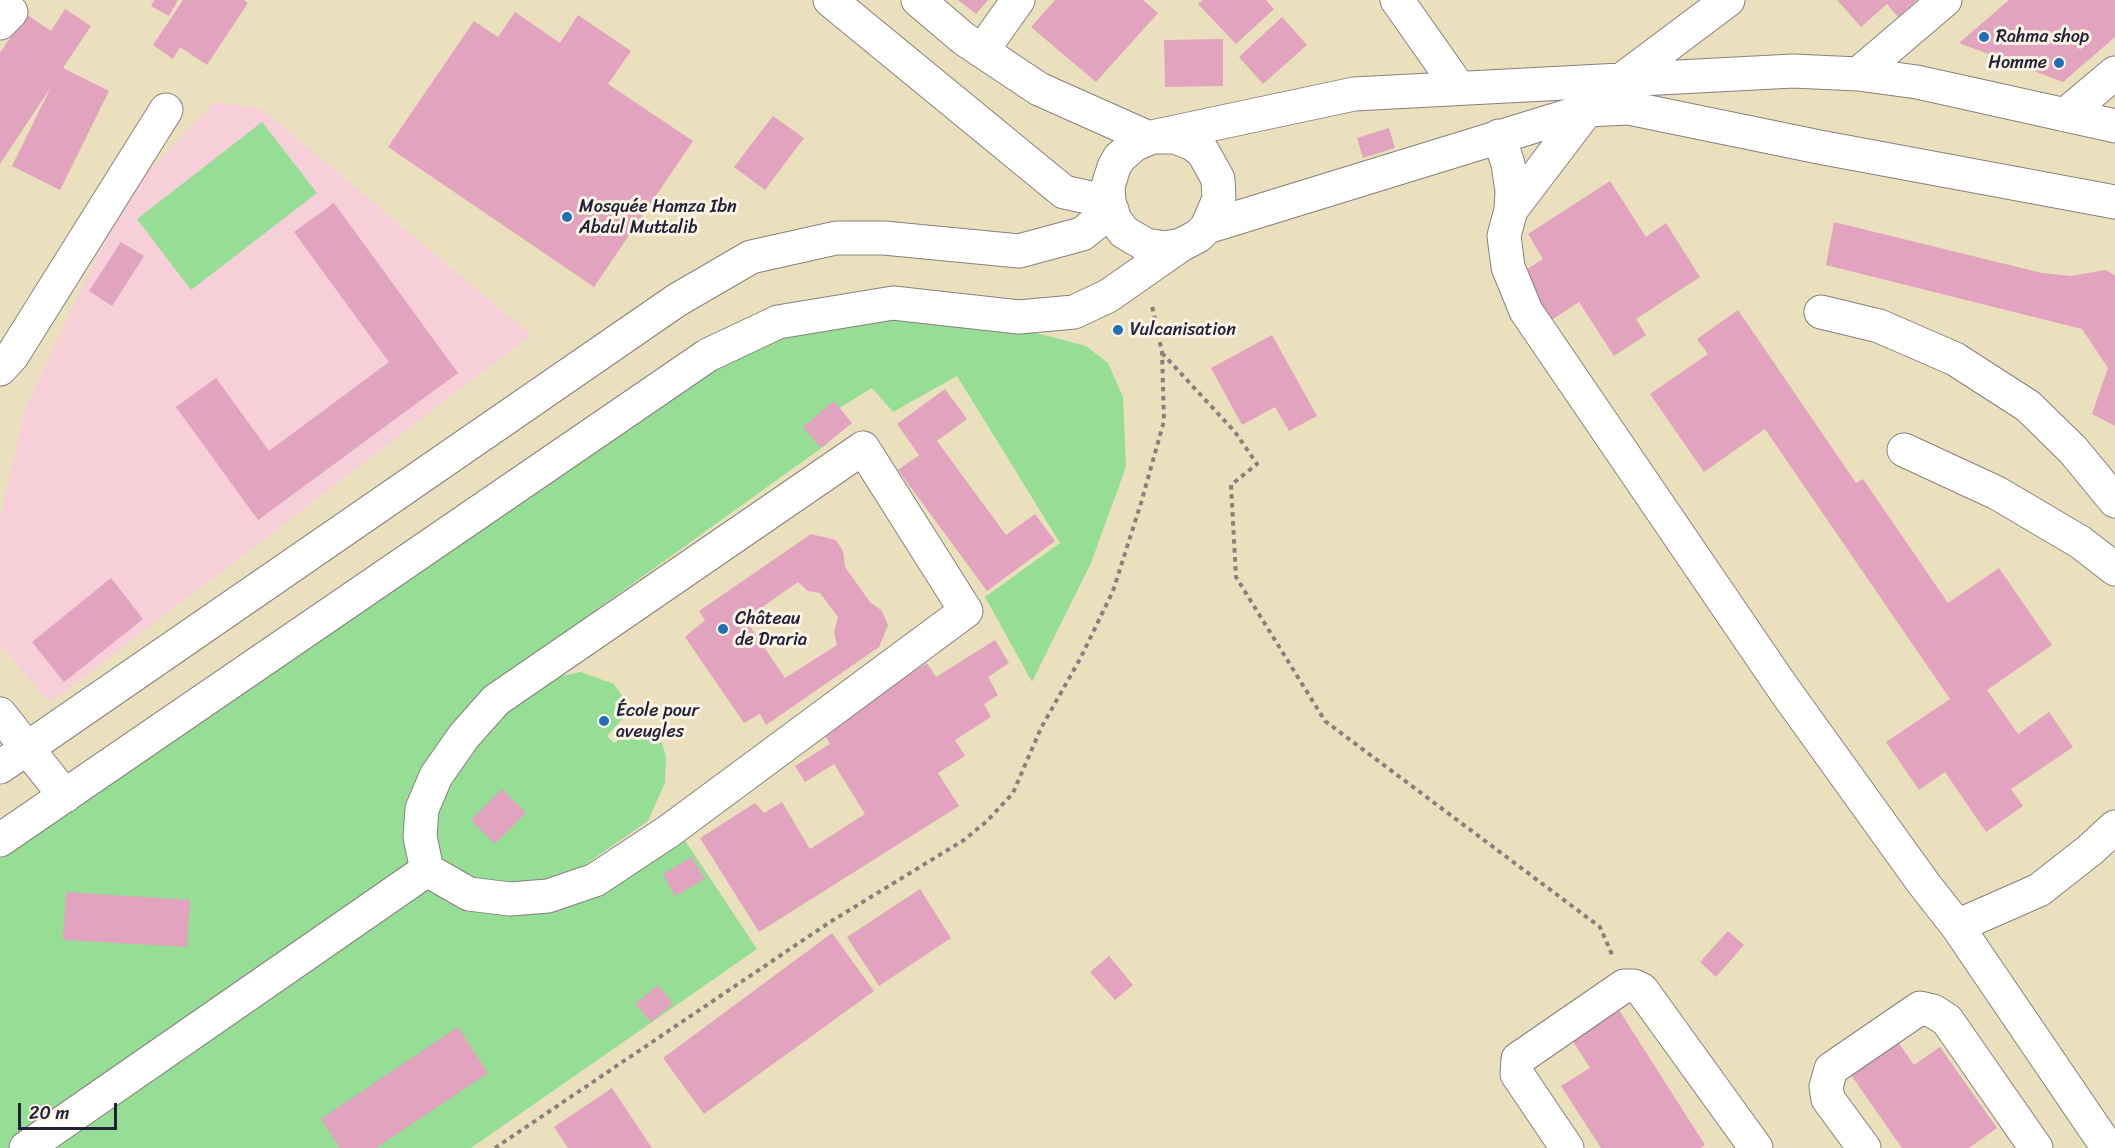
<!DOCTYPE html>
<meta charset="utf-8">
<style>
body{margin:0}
#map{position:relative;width:2115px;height:1148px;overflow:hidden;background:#ebe0bd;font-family:Sriracha,sans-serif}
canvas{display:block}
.scale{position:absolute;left:18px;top:1103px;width:99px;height:27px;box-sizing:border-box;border:3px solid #22223b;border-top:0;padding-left:8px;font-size:18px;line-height:21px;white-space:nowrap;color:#22223b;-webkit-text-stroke:4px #fcf5e5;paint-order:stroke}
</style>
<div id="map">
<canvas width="2115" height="1148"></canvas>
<div class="scale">20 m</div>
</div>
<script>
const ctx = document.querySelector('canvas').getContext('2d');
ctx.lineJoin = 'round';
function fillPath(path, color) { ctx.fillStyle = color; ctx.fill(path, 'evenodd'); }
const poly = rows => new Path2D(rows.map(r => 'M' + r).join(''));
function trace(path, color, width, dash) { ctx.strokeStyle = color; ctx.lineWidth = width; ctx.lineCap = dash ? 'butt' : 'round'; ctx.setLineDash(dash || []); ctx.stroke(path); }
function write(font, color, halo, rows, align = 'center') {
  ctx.font = font + ' Sriracha,sans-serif'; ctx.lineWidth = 6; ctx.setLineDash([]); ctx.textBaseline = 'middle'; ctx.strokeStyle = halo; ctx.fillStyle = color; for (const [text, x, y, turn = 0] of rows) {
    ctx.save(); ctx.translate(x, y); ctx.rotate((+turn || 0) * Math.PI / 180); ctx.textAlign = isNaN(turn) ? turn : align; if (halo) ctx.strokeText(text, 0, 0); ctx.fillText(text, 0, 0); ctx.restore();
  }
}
fillPath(poly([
 [215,102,262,109,531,335,50,703,0,645,0,518,25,409,125,196]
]), '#f6cfd9');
fillPath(poly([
 [262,122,317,193,191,290,137,219],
 [925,313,1021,329,1086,346,1108,363,1123,397,1126,467,1091,563,1032,682,985,597,1060,543,957,376,893,412,872,388,818,421,827,444,482,692,581,672,614,684,623,697,626,715,607,736,614,743,631,733,653,735,662,743,666,757,665,783,648,821,582,867,594,886,678,830,757,949,471,1148,0,1148,0,848,693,377,780,338]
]), '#96dd96');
fillPath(poly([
 [154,0,178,0,169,16,151,6],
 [183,0,244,0,248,3,207,65,180,47,173,59,153,45],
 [958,0,988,0,976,14],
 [1055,0,1143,0,1158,13,1096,82,1031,27],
 [1203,0,1266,0,1274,9,1236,44,1198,4],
 [1837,0,1917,0,1898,17,1887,4,1861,27],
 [2009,0,2115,0,2115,37,2063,82,1959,43],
 [65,9,91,26,63,68,109,91,60,190,12,166,51,87,0,164,0,53,26,14,51,31],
 [515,12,560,43,578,15,631,51,608,84,693,141,594,287,388,147,474,21,498,37],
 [1282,17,1307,45,1263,84,1239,57],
 [1223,39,1223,86,1165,87,1164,40],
 [773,116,804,138,765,190,734,167],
 [1389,128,1395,148,1363,158,1357,138],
 [1610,181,1646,237,1666,223,1700,277,1636,319,1646,335,1614,356,1579,302,1550,321,1519,274,1543,259,1528,234],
 [334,203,458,373,258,520,176,407,216,378,269,451,389,362,294,232],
 [1834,222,2042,273,2071,276,2105,270,2115,275,2115,426,2092,414,2108,368,2082,329,1826,265],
 [121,242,144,256,112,306,89,291],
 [1738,310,1856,483,1863,479,1948,603,1999,568,2052,645,1987,690,2018,734,2049,712,2073,747,2011,789,2023,806,1986,832,1945,772,1919,790,1886,742,1950,699,1765,429,1704,472,1650,394,1708,354,1697,339],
 [1272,335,1317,416,1289,431,1275,407,1242,425,1211,368],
 [945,389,967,419,937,441,1006,535,1035,514,1055,541,987,591,898,470,919,455,897,424],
 [834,401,852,423,821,448,803,427],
 [811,534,836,540,843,551,845,567,870,602,882,611,888,625,879,647,766,725,760,714,744,723,685,637,705,620,699,611],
 [798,582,808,591,820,593,838,617,834,632,837,645,785,678,745,619],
 [111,578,143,619,64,682,32,642],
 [995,640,1009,663,988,677,998,695,984,704,991,717,955,740,965,756,938,773,959,806,759,932,700,838,755,803,764,813,782,802,810,849,865,814,834,764,805,782,795,766,830,744,821,729,927,663,936,677],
 [502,789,526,813,495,844,471,820],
 [692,857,705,879,675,896,663,874],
 [920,889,951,938,879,986,847,937],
 [66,892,190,900,187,947,63,940],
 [1728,931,1744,945,1716,977,1700,962],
 [832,933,874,991,704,1114,663,1058],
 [1109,956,1133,985,1115,1000,1090,972],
 [658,985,673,1004,651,1022,635,1004],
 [1619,1010,1705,1145,1700,1148,1601,1148,1561,1086,1590,1068,1572,1040],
 [458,1027,488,1073,376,1148,340,1148,321,1119],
 [1898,1042,1914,1065,1940,1047,1997,1128,1969,1148,1902,1148,1851,1075],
 [612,1088,652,1148,568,1148,554,1127]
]), '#e1a3be');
const minor = poly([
 [830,0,1064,192,1109,202],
 [918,0,964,39,1039,89,1149,138],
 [1397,0,1459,88],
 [0,23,11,12],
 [982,51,1018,0],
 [1858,74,1945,0],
 [1620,81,1728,0],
 [2065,115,2115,73],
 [1499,136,1508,164,1512,191,1511,210,1587,110],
 [1152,137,1175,137,1193,144,1203,152,1218,179,1219,199,1207,227,1198,236,1181,245,1166,248,1146,245,1124,232,1115,220,1109,202,1108,186,1114,167,1119,158,1134,145,1152,137,1354,94,1793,71,1858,74,1917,82,2115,126],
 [1511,210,1504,236,1508,267,1526,311,1783,688,1924,884,1957,926,2039,890,2090,850,2115,827],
 [1207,227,1587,110,1629,108,1819,147,2115,202],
 [1821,312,1879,326,1955,359,2028,406,2073,450,2115,501],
 [0,369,12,356,166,110],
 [863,448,966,611,669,831,595,880,548,896,510,899,469,894,427,870,420,837,422,809,436,776,464,736,496,700,863,448],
 [1904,450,1997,493,2080,542,2115,569],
 [0,714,65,796],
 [0,767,677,300,751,257,836,238,884,238,1019,251,1082,234,1112,210],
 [0,840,708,355,778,322,893,303,1019,317,1074,312,1108,296,1181,245],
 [1957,926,2108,1148],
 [26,1148,427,870],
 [1567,1148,1517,1074,1518,1059,1624,986,1634,986,1642,990,1756,1148],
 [1864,1148,1828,1099,1826,1087,1831,1069,1920,1008,1933,1011,1947,1020,2036,1148]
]);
trace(minor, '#86817c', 35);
trace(poly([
 [1162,353,1235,432,1257,464,1231,485,1236,577,1325,721,1600,927,1613,957],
 [495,1148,830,922,964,840,987,821,1013,793,1041,728,1080,659,1113,591,1141,503,1164,421,1162,352,1152,306]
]), '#86817c', 4, [4.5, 4.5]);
trace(minor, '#fff', 33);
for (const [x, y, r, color] of [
 [1984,37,6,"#1f6fb2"],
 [2059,63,6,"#1f6fb2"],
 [567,217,6,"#1f6fb2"],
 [1118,330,6,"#1f6fb2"],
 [723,629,6,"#1f6fb2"],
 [604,721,6,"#1f6fb2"]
]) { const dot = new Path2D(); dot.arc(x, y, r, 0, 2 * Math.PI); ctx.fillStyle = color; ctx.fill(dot); trace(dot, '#fcf5e5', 2); }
write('18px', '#22223b', '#fcf5e5', [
 ["Rahma shop",1996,37],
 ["Homme",2047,63,"right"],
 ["Mosquée Hamza Ibn",579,207],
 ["Abdul Muttalib",579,228],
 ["Vulcanisation",1130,330],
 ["Château",735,619],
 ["de Draria",735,640],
 ["École pour",616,711],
 ["aveugles",616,732]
], 'left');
</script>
